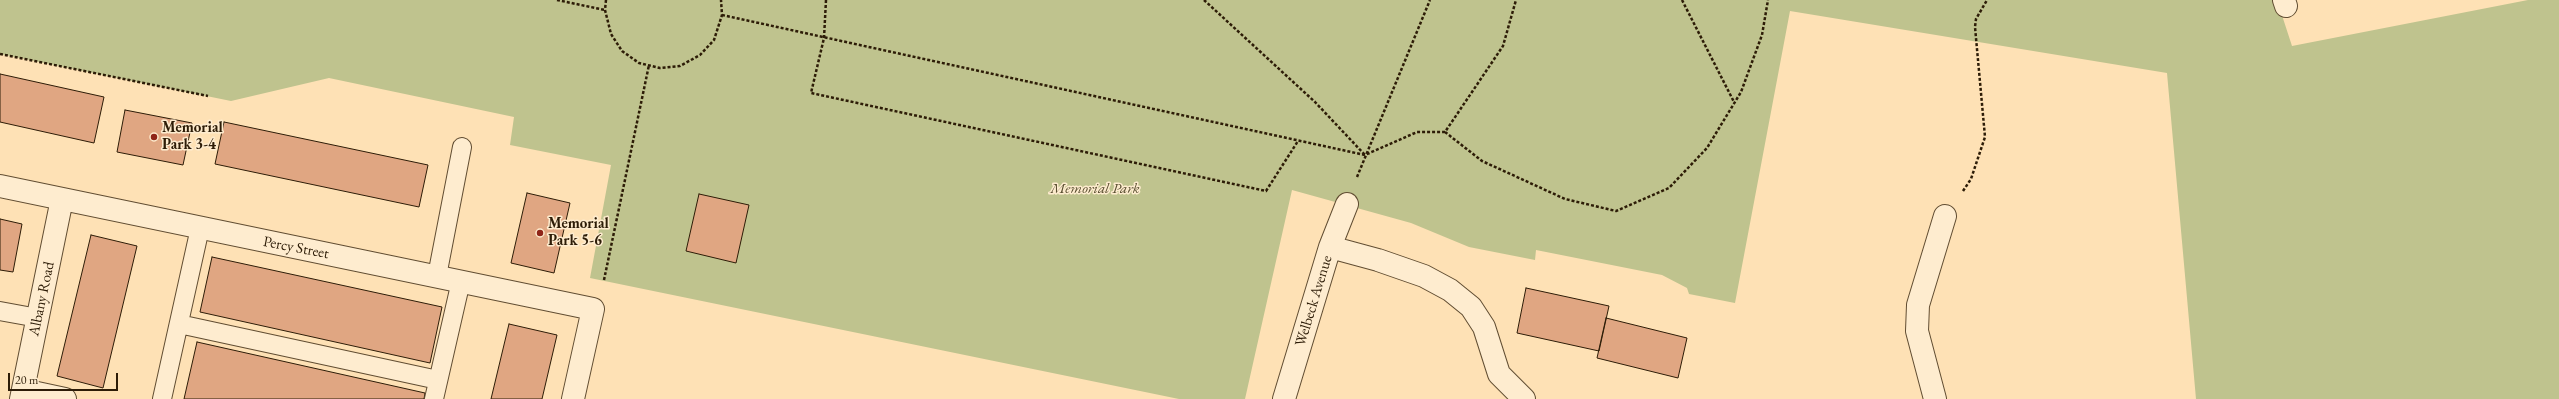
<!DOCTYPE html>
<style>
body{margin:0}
#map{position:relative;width:2559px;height:399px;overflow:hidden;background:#fee1b5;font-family:"EB Garamond",serif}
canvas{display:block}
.scale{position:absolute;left:8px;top:373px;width:110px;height:18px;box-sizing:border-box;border:2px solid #2d1c07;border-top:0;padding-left:5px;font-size:12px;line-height:14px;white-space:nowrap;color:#2d1c07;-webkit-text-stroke:3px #feeccf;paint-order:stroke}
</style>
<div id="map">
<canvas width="2559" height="399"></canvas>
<div class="scale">20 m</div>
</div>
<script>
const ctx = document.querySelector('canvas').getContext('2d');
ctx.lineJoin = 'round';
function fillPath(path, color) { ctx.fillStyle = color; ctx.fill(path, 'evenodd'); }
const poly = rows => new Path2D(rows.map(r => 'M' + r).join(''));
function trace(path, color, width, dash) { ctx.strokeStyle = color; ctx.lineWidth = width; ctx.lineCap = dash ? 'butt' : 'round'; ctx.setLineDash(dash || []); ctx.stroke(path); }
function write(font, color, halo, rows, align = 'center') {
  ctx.font = font + ' "EB Garamond",serif'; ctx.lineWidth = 3; ctx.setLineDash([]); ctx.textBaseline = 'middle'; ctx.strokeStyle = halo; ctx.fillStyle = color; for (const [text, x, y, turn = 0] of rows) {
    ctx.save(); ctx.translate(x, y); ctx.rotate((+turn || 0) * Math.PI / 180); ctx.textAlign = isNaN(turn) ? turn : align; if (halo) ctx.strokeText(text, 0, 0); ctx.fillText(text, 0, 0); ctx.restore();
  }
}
fillPath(poly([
 [0,0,2277,0,2292,46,2528,0,2559,0,2559,399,2196,399,2167,73,1790,11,1735,303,1689,294,1687,288,1662,275,1536,250,1535,260,1469,247,1411,223,1292,190,1245,399,1179,399,590,278,611,165,510,145,514,117,329,78,231,101,0,54]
]), '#bfc38e');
const building = poly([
 [0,74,104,97,94,143,0,122,0,74],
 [125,110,192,123,183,165,117,152,125,110],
 [224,122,428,165,419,207,215,164,224,122],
 [527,193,570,203,554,273,511,263,527,193],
 [699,194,749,205,736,263,686,251,699,194],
 [0,219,22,224,13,272,0,270,0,219],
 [91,235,137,246,103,388,57,376,91,235],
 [212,257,442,307,430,363,200,312,212,257],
 [1526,288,1609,306,1599,351,1517,333,1526,288],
 [1606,318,1687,338,1678,378,1597,358,1606,318],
 [509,324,557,335,542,399,491,399,509,324],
 [197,342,425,393,424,399,184,399,197,342]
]);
fillPath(building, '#e0a682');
trace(building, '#2d1c07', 1);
const service = poly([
 [437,276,462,147],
 [0,311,38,318],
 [179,324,438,380],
 [162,399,200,228],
 [434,399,461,281]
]);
const minor = poly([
 [2284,0,2286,6],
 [0,186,593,309,573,399],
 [1330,247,1378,260,1424,276,1450,290,1471,307,1484,327,1499,374,1524,399],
 [23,390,65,399],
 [21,399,62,199],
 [1284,399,1330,247,1347,204],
 [1935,399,1917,331,1918,305,1945,216]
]);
trace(service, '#614d32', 20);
trace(minor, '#614d32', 24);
trace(poly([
 [557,0,605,10],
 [606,0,605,10,611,34,622,51,639,63,660,68,680,66,700,55,714,40,722,15,721,0],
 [826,0,824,38,811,93,1266,191,1298,141],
 [1204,0,1315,102,1365,155],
 [1682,0,1734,102],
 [722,15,1365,155,1417,132,1445,132,1503,46,1516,0],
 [0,54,208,96],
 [1445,132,1482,161,1565,199,1616,211,1669,188,1707,148,1741,92,1762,35,1768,0],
 [1357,177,1430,0],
 [1963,191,1971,179,1985,137,1975,27,1976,19,1987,0],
 [604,280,649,65]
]), '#2d1c07', 2.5, [3, 2]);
trace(service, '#feeccf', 18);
trace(minor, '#feeccf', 22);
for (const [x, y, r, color] of [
 [154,137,4,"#8f2418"],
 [540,233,4,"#8f2418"]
]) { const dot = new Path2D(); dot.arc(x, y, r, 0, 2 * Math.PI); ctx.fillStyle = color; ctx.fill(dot); trace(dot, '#feeccf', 1.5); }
write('bold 15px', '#2d1c07', '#feeccf', [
 ["Memorial",162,128],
 ["Park 3-4",162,145],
 ["Memorial",548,224],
 ["Park 5-6",548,241]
], 'left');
write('italic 15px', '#594e30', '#feeccf', [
 ["Memorial Park",1095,189]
]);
write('15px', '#2d1c07', '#feeccf', [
 ["Percy Street",296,248,11],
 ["Albany Road",42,299,-78],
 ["Welbeck Avenue",1314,301,-73]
]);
</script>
